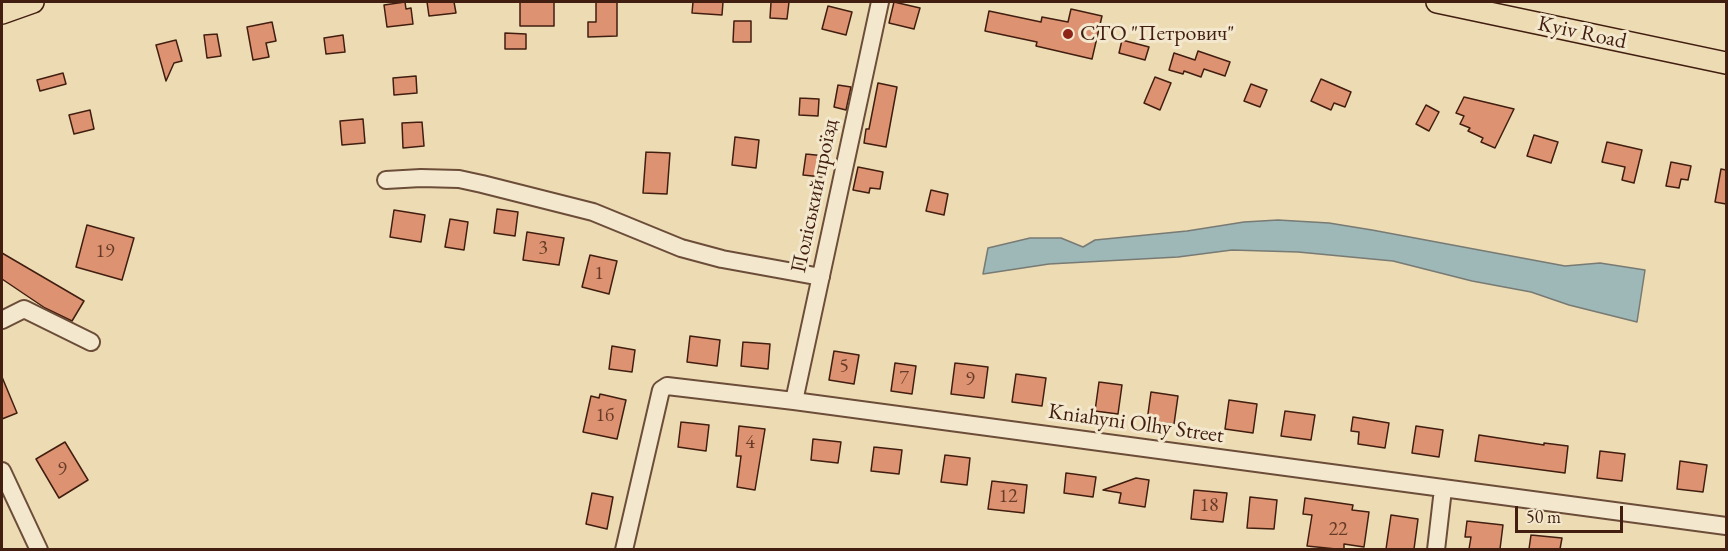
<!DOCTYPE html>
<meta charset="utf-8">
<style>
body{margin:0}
#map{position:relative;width:1728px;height:551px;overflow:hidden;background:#eddbb3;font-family:"EB Garamond",serif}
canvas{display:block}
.frame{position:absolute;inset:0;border:3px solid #411e10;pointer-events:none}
.scale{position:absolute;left:1515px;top:506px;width:108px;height:27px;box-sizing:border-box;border:3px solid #411e10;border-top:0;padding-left:8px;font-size:18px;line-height:21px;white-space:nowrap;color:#411e10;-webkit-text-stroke:4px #f3e8ce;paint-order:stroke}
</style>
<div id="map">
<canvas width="1728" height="551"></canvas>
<div class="frame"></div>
<div class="scale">50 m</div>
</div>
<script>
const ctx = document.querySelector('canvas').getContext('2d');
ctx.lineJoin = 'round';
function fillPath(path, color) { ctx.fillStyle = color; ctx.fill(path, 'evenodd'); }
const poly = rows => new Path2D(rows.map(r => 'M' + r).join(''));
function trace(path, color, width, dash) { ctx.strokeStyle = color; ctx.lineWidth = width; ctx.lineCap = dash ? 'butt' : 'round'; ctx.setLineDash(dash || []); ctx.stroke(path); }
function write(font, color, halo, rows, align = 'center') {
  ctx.font = font + ' "EB Garamond",serif'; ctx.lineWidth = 6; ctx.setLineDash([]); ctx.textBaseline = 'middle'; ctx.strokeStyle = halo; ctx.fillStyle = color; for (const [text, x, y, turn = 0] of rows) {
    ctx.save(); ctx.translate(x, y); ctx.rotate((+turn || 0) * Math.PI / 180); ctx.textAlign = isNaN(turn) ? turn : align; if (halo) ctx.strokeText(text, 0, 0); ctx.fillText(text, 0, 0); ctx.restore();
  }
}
const water = poly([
 [1278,220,1329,223,1372,230,1565,266,1600,263,1645,270,1637,322,1569,305,1531,292,1472,281,1393,261,1298,252,1232,250,1178,257,1049,264,983,274,988,248,1030,238,1061,238,1083,247,1095,240,1187,231,1244,222,1278,220]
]);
fillPath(water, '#9db8b7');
trace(water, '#787a74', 1.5);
const building = poly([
 [405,2,406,9,411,8,413,24,387,27,384,5,405,2],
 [427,2,454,2,456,13,429,16,427,2],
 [520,2,554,2,554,26,520,26,520,2],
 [596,2,617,2,617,36,588,37,588,22,596,22,596,2],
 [693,2,723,2,722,15,692,13,693,2],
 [771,2,789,2,787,19,770,18,771,2],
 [894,2,920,8,914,29,889,23,894,2],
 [828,6,852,12,846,35,822,29,828,6],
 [1071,9,1102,16,1092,59,1036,46,1037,42,985,31,989,11,1041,22,1042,17,1068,22,1071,9],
 [734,21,751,21,751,42,733,42,734,21],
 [272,22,276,41,266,43,269,57,253,60,247,27,272,22],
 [505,33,526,34,526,49,505,49,505,33],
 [217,34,221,56,207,58,204,35,217,34],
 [343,35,345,52,326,54,324,38,343,35],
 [176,40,182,61,174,63,166,81,156,45,176,40],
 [1122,40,1149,47,1145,60,1119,53,1122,40],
 [1198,51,1230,62,1225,76,1204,69,1201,77,1184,71,1183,74,1169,70,1174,53,1195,60,1198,51],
 [63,73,66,84,40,91,37,80,63,73],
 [416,76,417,93,394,95,393,78,416,76],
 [1155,77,1171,83,1160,110,1144,103,1155,77],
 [1321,79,1351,92,1345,107,1334,103,1331,110,1311,101,1321,79],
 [878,83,897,87,886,147,864,143,866,129,869,129,878,83],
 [1251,84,1267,90,1260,107,1244,101,1251,84],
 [838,85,851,87,846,110,834,107,838,85],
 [1464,97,1514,109,1495,148,1481,142,1483,138,1468,131,1470,128,1460,124,1464,116,1456,113,1464,97],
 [800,98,819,99,818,116,799,115,800,98],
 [1426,105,1439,112,1429,131,1416,124,1426,105],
 [90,110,94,129,74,134,69,115,90,110],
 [363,119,365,143,342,145,340,121,363,119],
 [422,122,424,146,403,148,402,123,422,122],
 [1534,135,1558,142,1551,163,1527,156,1534,135],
 [735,137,759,140,756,168,732,165,735,137],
 [1607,142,1642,150,1634,183,1622,180,1625,167,1602,162,1607,142],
 [646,152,670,153,667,194,643,193,646,152],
 [806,154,825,156,822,177,803,175,806,154],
 [1671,162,1691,166,1688,180,1681,179,1679,188,1666,186,1671,162],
 [858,167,883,172,880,189,870,188,869,193,853,190,858,167],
 [1721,169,1726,170,1726,204,1715,202,1721,169],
 [931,190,948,194,944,215,926,211,931,190],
 [497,209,518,212,515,236,494,233,497,209],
 [394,210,425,215,421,242,390,237,394,210],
 [450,219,468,222,464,250,445,247,450,219],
 [87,225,134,238,122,280,76,267,87,225],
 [527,232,564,238,559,265,523,260,527,232],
 [2,253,84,301,72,321,45,308,2,279,2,253],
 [590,255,617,261,609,294,582,287,590,255],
 [690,336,720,340,717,366,687,362,690,336],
 [743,342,770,344,768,369,741,366,743,342],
 [612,346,635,350,632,372,609,369,612,346],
 [834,351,859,355,854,384,829,380,834,351],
 [895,363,916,366,912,394,891,391,895,363],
 [955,363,988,367,984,398,951,394,955,363],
 [1016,374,1046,378,1042,406,1012,402,1016,374],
 [2,377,17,413,2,419,2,377],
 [1099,382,1122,385,1118,414,1095,411,1099,382],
 [1151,392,1178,396,1174,424,1147,421,1151,392],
 [600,394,626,400,617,439,583,432,591,396,599,398,600,394],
 [1229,400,1257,404,1253,433,1225,429,1229,400],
 [1285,411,1315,415,1311,440,1281,436,1285,411],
 [1353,417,1389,423,1385,448,1358,444,1359,432,1351,431,1353,417],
 [681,422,709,425,706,451,678,447,681,422],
 [739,426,765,429,755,490,737,487,741,456,736,456,739,426],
 [1416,426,1443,430,1439,457,1412,453,1416,426],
 [1479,435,1544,445,1544,443,1568,446,1565,473,1475,461,1479,435],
 [813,439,841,442,838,463,811,460,813,439],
 [65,442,88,480,59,498,36,459,65,442],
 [874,447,902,450,899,474,871,471,874,447],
 [1600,451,1625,454,1622,481,1597,478,1600,451],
 [945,455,970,458,967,485,941,482,945,455],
 [1680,461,1707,465,1703,492,1677,489,1680,461],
 [1066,473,1096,477,1093,497,1064,493,1066,473],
 [1136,478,1149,480,1145,507,1119,503,1121,493,1103,490,1136,478],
 [992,481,1027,485,1024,513,988,509,992,481],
 [1194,490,1227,493,1223,522,1191,519,1194,490],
 [592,493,613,497,607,529,586,524,592,493],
 [1250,497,1277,500,1274,529,1247,528,1250,497],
 [1305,498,1353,505,1352,510,1369,512,1364,547,1344,544,1344,549,1336,549,1307,546,1312,515,1303,514,1305,498],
 [1391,515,1418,519,1414,549,1386,549,1391,515],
 [1467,521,1503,525,1500,549,1469,549,1471,537,1465,537,1467,521],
 [1531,535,1562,538,1560,549,1529,549,1531,535]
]);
fillPath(building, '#dd9371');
trace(building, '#411e10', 1.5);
const minor = poly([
 [386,180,421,178,459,179,482,184,593,212,681,248,722,259,821,277],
 [2,320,24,309,91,342],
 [794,401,880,2],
 [2,471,39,550],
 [624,550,661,390,667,386,794,401,1726,526],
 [1436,550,1443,489]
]);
const major = poly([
 [1437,2,1726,63],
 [2,13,33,2]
]);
trace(minor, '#6c4d39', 20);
trace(major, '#411e10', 24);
trace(minor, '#f3e8ce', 16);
trace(major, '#eddbb3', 21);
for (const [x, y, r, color] of [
 [1068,34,6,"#8f2418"]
]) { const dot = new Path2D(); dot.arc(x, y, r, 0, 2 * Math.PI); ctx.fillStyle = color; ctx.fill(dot); trace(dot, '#f3e8ce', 2); }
write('20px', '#683b28', null, [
 ["3",543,249],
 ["19",105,252],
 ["1",599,274],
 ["5",844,367],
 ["7",904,379],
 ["9",970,380],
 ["1б",605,416],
 ["4",750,443],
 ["9",62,470],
 ["12",1008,497],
 ["18",1209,506],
 ["22",1338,530]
]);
write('22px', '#411e10', '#f3e8ce', [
 ["Kyiv Road",1582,33,12],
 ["Поліський проїзд",815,196,-78],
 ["Kniahyni Olhy Street",1136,424,8]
]);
write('22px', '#411e10', '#f3e8ce', [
 ["СТО \"Петрович\"",1080,34]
], 'left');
</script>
